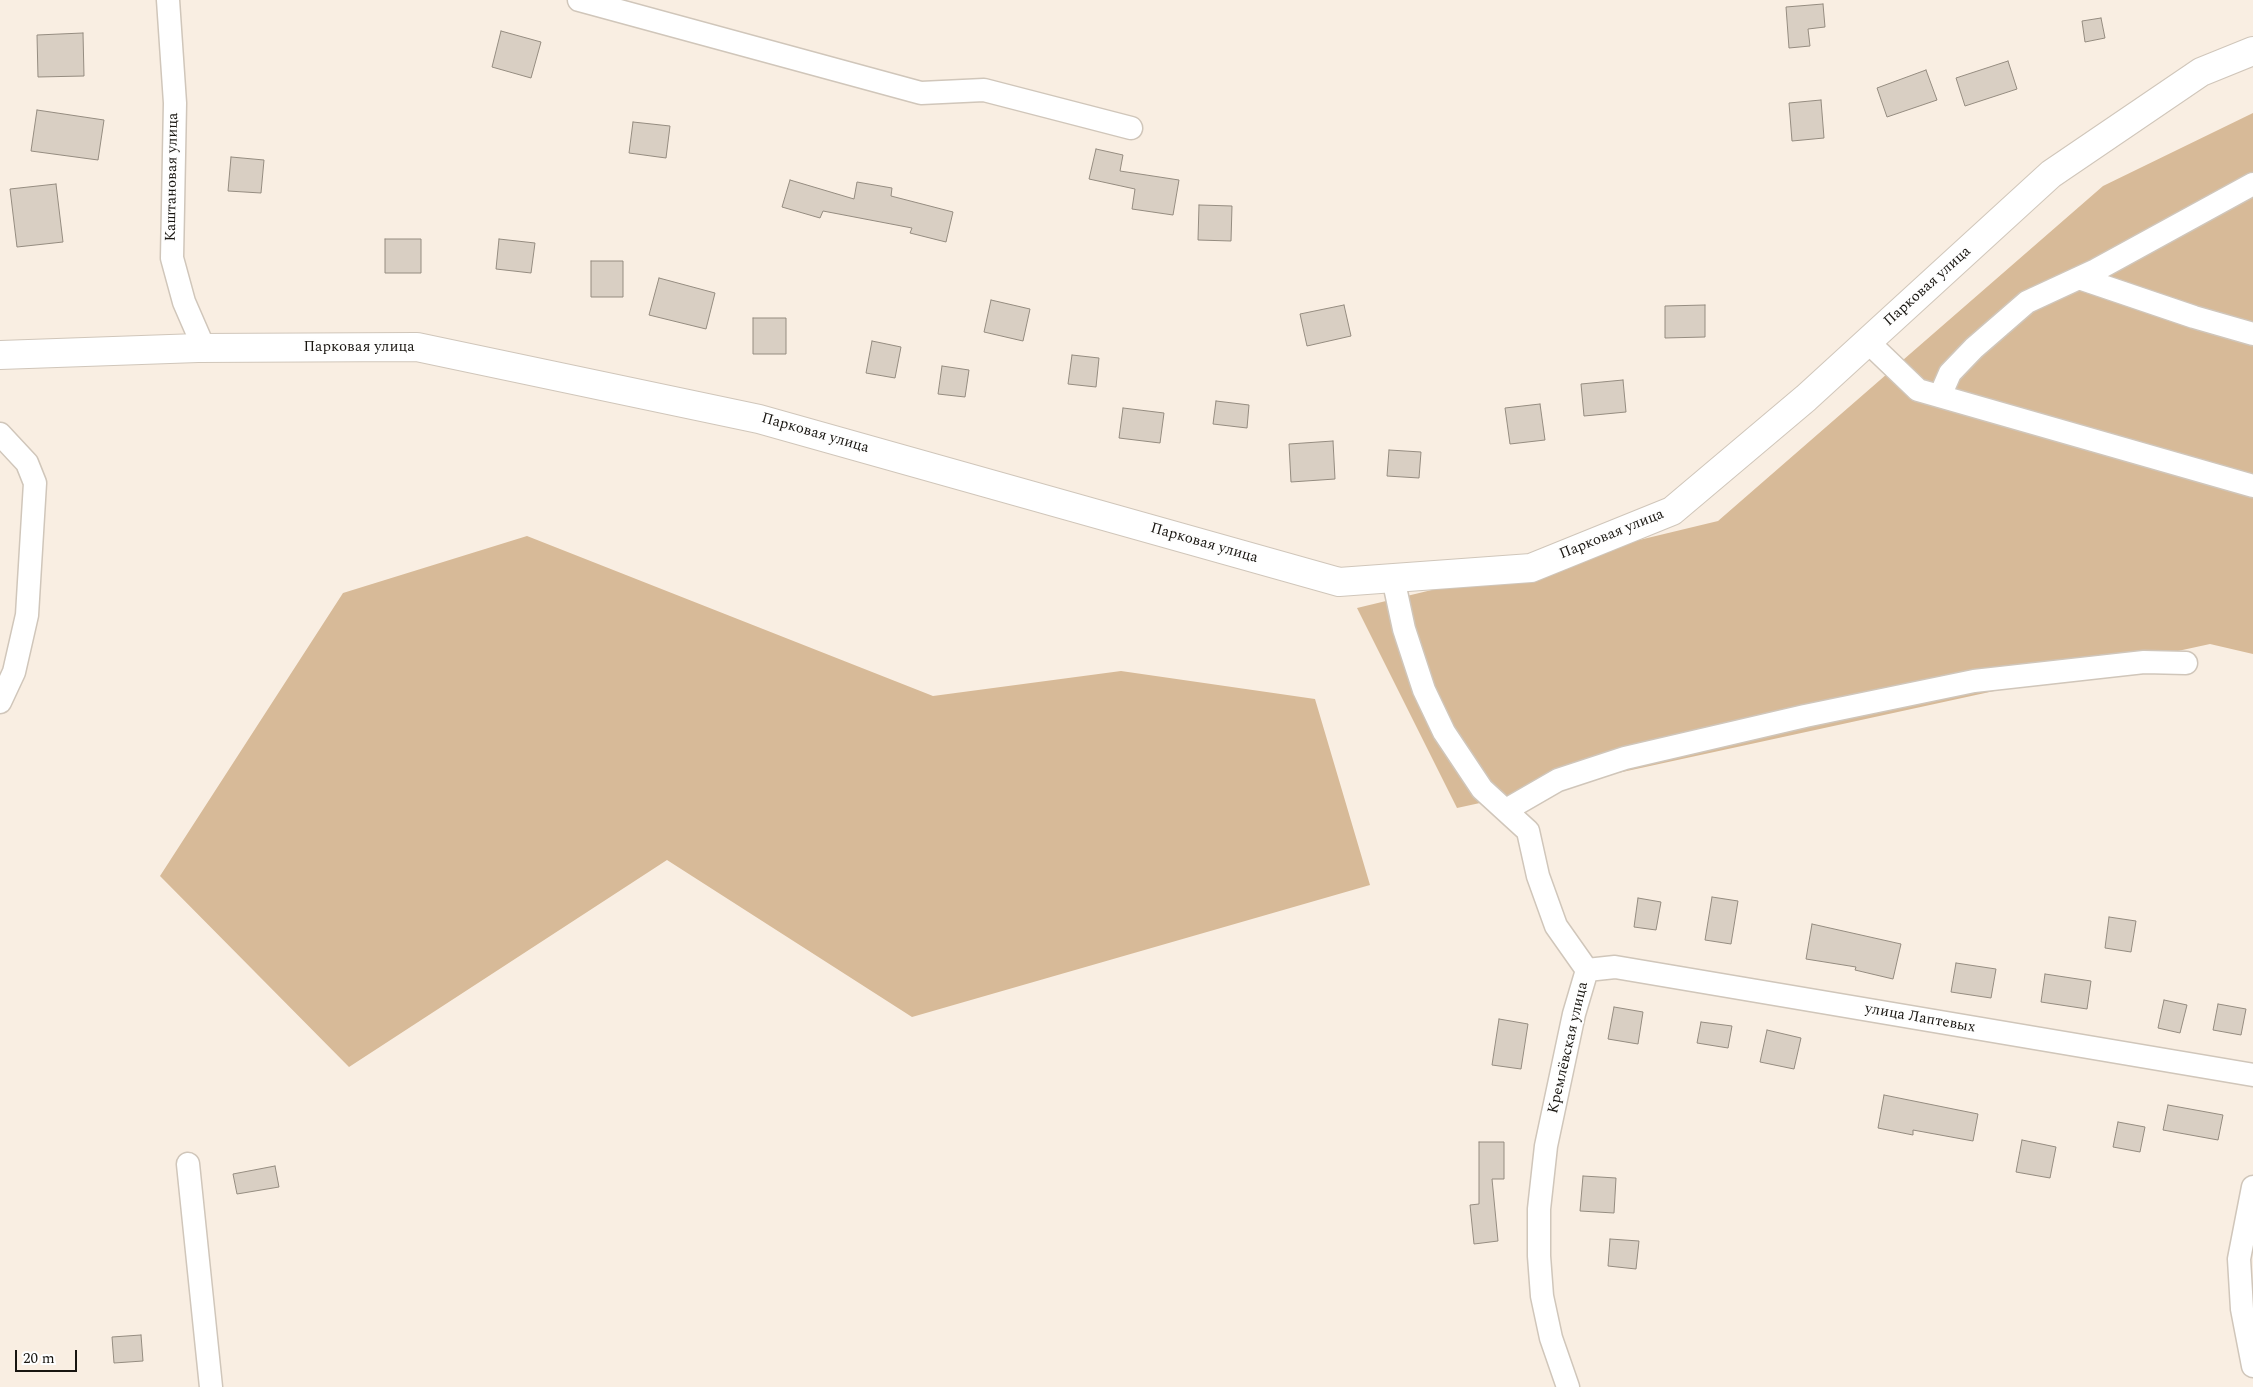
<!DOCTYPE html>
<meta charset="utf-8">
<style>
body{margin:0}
#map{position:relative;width:2253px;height:1387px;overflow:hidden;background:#f9eee2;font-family:Spectral,serif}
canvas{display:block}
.scale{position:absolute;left:15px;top:1350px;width:62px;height:22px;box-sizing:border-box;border:2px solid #181510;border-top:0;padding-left:6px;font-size:15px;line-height:18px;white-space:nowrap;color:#181510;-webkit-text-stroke:4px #fefefe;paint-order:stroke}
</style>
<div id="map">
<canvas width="2253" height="1387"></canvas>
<div class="scale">20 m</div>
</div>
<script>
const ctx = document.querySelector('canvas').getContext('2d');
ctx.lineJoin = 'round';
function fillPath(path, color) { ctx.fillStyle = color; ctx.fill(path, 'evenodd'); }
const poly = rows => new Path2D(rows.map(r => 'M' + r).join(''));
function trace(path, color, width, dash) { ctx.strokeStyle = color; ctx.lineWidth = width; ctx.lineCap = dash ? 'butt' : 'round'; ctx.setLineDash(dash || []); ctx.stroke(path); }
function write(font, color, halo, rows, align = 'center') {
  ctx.font = font + ' Spectral,serif'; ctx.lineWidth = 4.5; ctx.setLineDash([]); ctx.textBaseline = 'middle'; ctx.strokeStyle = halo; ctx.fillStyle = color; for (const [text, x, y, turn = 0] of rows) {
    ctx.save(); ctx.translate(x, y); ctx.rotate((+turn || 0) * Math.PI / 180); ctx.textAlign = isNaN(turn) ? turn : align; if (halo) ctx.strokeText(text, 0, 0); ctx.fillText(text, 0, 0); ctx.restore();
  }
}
fillPath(poly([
 [2253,113,2253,654,2210,644,1457,808,1357,608,1718,521,2103,186],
 [527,536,933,696,1121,671,1315,699,1370,885,912,1017,667,860,349,1067,160,876,343,593]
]), '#d7ba98');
const building = poly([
 [1823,4,1825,27,1808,29,1810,46,1789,48,1786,7,1823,4],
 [2101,18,2105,38,2085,42,2082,21,2101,18],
 [501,31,541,42,531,78,492,67,501,31],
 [83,33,84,76,38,77,37,35,83,33],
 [2008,61,2017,89,1965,106,1956,78,2008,61],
 [1926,70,1937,100,1887,117,1877,88,1926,70],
 [1821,100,1824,138,1792,141,1789,103,1821,100],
 [37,110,104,120,98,160,31,151,37,110],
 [633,122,670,126,666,158,629,153,633,122],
 [1096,149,1123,155,1120,171,1179,180,1173,215,1132,209,1135,189,1089,179,1096,149],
 [231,157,264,160,261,193,228,191,231,157],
 [790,180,854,199,857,182,892,188,891,196,953,212,946,242,910,233,912,228,823,211,820,218,782,207,790,180],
 [56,184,63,242,17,247,10,189,56,184],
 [1199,205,1232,206,1231,241,1198,240,1199,205],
 [385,239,421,239,421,273,385,273,385,239],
 [499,239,535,243,531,273,496,269,499,239],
 [591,261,623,261,623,297,591,297,591,261],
 [659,278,715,293,706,329,649,315,659,278],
 [991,300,1030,309,1023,341,984,332,991,300],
 [1344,305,1351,336,1307,346,1300,314,1344,305],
 [1705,305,1705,337,1665,338,1665,306,1705,305],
 [753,318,786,318,786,354,753,354,753,318],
 [872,341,901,347,895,378,866,373,872,341],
 [1072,355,1099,358,1096,387,1068,384,1072,355],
 [942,366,969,370,965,397,938,394,942,366],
 [1623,380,1626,412,1584,416,1581,384,1623,380],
 [1216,401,1249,405,1247,428,1213,424,1216,401],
 [1540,404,1545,440,1510,444,1505,408,1540,404],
 [1123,408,1164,413,1160,443,1119,438,1123,408],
 [1333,441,1335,479,1291,482,1289,444,1333,441],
 [1389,450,1421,452,1419,478,1387,476,1389,450],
 [1712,897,1738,901,1731,944,1705,940,1712,897],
 [1638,898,1661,902,1656,930,1634,927,1638,898],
 [2109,917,2136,921,2131,952,2105,948,2109,917],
 [1812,924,1901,944,1893,979,1855,970,1856,967,1806,959,1812,924],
 [1956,963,1996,969,1991,998,1951,992,1956,963],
 [2045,974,2091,981,2087,1009,2041,1002,2045,974],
 [2164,1000,2187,1005,2180,1033,2158,1028,2164,1000],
 [2218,1004,2246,1009,2241,1035,2213,1030,2218,1004],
 [1614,1007,1643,1012,1638,1044,1608,1039,1614,1007],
 [1499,1019,1528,1024,1521,1069,1492,1065,1499,1019],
 [1701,1022,1732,1026,1728,1048,1697,1043,1701,1022],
 [1767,1030,1801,1038,1794,1069,1760,1062,1767,1030],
 [1884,1095,1978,1114,1973,1141,1913,1130,1913,1135,1878,1128,1884,1095],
 [2168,1105,2223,1115,2218,1140,2163,1130,2168,1105],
 [2118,1122,2145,1127,2140,1152,2113,1147,2118,1122],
 [2022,1140,2056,1147,2050,1178,2016,1172,2022,1140],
 [1479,1142,1504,1142,1504,1179,1492,1179,1498,1241,1474,1244,1470,1205,1479,1204,1479,1142],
 [275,1166,279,1187,237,1194,233,1174,275,1166],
 [1583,1176,1616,1178,1614,1213,1580,1211,1583,1176],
 [1610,1239,1639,1241,1636,1269,1608,1266,1610,1239],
 [141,1335,143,1361,114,1363,112,1337,141,1335]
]);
fillPath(building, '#d9cfc3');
trace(building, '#958c80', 1);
const minor = poly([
 [168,0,175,103,172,258,184,302,204,348],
 [579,0,921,93,984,90,1131,128],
 [2079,278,2194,317,2253,334],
 [1868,342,1918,390,2253,486],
 [1940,396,1950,373,1974,348,2027,302,2096,270,2253,184],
 [0,434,27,463,35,483,27,615,14,672,0,702],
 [1393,578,1404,629,1424,690,1444,732,1482,789,1528,831,1538,876,1556,926,1587,970],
 [1506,810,1558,780,1625,758,1805,716,1974,681,2144,662,2186,663],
 [1587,970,1615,967,2253,1075],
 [188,1164,211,1387],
 [2253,1187,2239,1259,2242,1309,2253,1366],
 [1568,1387,1551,1338,1542,1296,1539,1256,1539,1209,1546,1146,1574,1014,1587,970]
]);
const major = poly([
 [0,355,198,348,417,347,759,419,1339,582,1531,568,1672,511,1806,398,2051,174,2201,72,2253,51]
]);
trace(minor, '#d0c6ba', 25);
trace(major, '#d0c6ba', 30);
trace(minor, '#fff', 22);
trace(major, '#fff', 28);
write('15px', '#181510', '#fefefe', [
 ["Каштановая улица",173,177,-89],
 ["Парковая улица",1928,287,-42],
 ["Парковая улица",359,348],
 ["Парковая улица",815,434,16],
 ["Парковая улица",1612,535,-22],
 ["Парковая улица",1204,544,16],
 ["улица Лаптевых",1920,1019,10],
 ["Кремлёвская улица",1569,1048,-77]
]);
</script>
